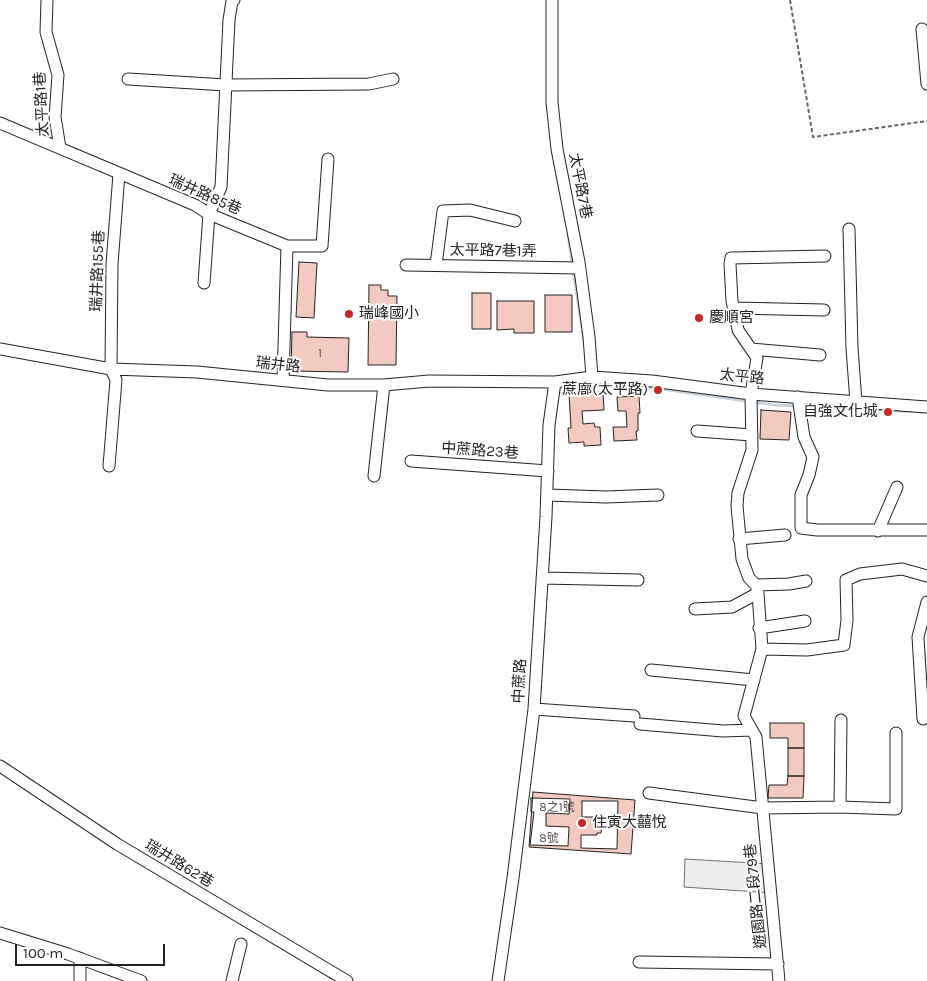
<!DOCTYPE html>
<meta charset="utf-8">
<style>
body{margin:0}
#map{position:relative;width:927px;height:981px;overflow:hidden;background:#fff;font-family:Karla,sans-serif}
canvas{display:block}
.scale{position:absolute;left:15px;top:944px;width:150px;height:22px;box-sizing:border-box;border:2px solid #222;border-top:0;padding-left:6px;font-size:15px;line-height:18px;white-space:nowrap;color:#222;-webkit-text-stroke:4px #fff;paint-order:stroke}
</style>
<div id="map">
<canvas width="927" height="981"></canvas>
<div class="scale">100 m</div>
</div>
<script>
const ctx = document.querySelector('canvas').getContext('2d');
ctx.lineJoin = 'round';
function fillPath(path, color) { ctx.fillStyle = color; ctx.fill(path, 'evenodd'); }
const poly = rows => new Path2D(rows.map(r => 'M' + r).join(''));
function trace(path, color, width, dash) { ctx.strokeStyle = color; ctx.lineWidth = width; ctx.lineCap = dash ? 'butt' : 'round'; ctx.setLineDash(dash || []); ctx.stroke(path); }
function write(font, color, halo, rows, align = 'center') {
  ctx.font = font + ' Karla,"Noto Sans TC",sans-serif'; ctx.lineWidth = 4; ctx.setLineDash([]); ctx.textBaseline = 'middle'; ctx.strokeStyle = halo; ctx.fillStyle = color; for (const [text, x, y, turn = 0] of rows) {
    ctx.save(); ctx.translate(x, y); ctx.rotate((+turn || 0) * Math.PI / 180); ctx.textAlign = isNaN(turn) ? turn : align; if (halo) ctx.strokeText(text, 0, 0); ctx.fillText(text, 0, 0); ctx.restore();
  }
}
const parking = poly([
 [685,859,770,864,772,893,684,887,685,859]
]);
fillPath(parking, '#ededed');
trace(parking, '#6f6f6f', 1);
trace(poly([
 [568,233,572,264],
 [573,270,584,341],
 [634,385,774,405,797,406],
 [803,407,924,412]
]), '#c7d3dd', 3);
const building = poly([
 [299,262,317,263,314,318,296,317,299,262],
 [369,285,381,285,381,290,388,290,388,296,397,296,396,365,368,365,369,285],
 [472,293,491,293,491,329,472,329,472,293],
 [545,295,572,295,572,332,545,332,545,295],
 [497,301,534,301,534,333,514,333,514,329,497,330,497,301],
 [292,332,307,332,307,337,349,338,348,372,291,371,292,332],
 [603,392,604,410,582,411,583,424,594,423,595,427,600,427,601,445,584,446,584,442,569,443,568,428,571,428,569,394,603,392],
 [639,396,640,413,638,413,638,431,636,431,637,440,614,441,613,427,627,427,626,411,618,411,617,397,639,396],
 [761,410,791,412,789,440,760,439,761,410],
 [770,723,804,723,804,748,788,748,788,738,770,738,770,723],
 [788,748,804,748,804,776,788,776,788,748],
 [788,776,804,776,803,798,768,798,769,785,787,785,788,776],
 [533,792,635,800,631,854,529,847,533,792],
 [531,798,570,799,569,814,546,813,546,826,569,827,568,846,530,845,534,812,531,812,531,798],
 [582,801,618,801,617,849,581,848,581,835,597,835,597,833,601,833,602,821,597,821,597,817,582,817,582,801]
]);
fillPath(building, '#f3c9c0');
trace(building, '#222', 1);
const minor = poly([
 [47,0,46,32,58,75,55,117,60,148],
 [552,0,552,102,557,149,579,262,589,337,592,377],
 [922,29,927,84],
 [128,79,226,85,369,84,393,79],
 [0,123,195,205,209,214,287,246,322,246,328,159],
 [849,229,852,348,856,402],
 [406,265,579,268],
 [436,265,443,211,470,210,515,221],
 [204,283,209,214,221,187,229,20,232,1,234,0],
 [734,308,824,310],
 [0,349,111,369,197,372,328,385,384,385,429,381,555,382,592,377,652,381,751,394,927,407],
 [751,349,820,355],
 [283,380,287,246],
 [798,397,804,437,813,457,809,475,801,495,801,528,817,530,927,530],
 [697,431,752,435],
 [411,461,548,471],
 [109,466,116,380,111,369,112,264,119,174],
 [374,476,384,385],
 [547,495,606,497,658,495],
 [878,531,897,487],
 [739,539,785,535],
 [542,578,638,580],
 [756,585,789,584,806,581],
 [695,609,732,607,758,593],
 [759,628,805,621],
 [762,649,807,650,844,645,847,620,846,580,860,574,902,569,927,576],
 [651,670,754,680],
 [534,709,634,716],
 [923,719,918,637,927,602],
 [640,724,723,731,752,730],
 [0,766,117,844,347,981],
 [649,793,763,808,840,807,896,809,896,733],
 [840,807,841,720],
 [0,933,68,954,141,981],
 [639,962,778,964],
 [80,981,80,958],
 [232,981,241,944],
 [498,981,513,878,534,709,546,517,549,425,555,382],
 [779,981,756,737,744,716,762,649,758,593,756,585,749,578,742,559,737,506,738,493,752,450,751,394,757,358,738,330,732,301,730,264,731,258,825,256]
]);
trace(minor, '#222', 13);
trace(poly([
 [790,0,813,137,927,121]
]), '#646464', 2, [4, 2.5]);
trace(minor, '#fff', 11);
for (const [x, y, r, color] of [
 [349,314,5,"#c62828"],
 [699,318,5,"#c62828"],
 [658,390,5,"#c62828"],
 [888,412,5,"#c62828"],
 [582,823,5,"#c62828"]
]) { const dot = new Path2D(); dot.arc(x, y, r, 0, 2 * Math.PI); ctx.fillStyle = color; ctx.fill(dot); trace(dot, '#fff', 2); }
write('12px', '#564c4a', null, [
 ["1",320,354],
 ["8之1號",557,808],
 ["8號",549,839]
]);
write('15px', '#222', '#fff', [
 ["太平路1巷",42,104,-93],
 ["太平路7巷",580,186,79],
 ["瑞井路85巷",205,195,24],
 ["太平路7巷1弄",493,251,1],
 ["瑞井路155巷",98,271,-88],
 ["瑞井路",278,365,6],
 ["太平路",742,377,6],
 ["中蔗路23巷",480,451,4],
 ["中蔗路",520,681,-87],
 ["瑞井路62巷",179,864,31],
 ["遊園路二段79巷",756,896,-96]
]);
write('15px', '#222', '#fff', [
 ["瑞峰國小",359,314],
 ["慶順宮",709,318],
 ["蔗廍(太平路)",648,390,"right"],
 ["自強文化城",878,412,"right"],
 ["住寅大囍悅",592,823]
], 'left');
</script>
